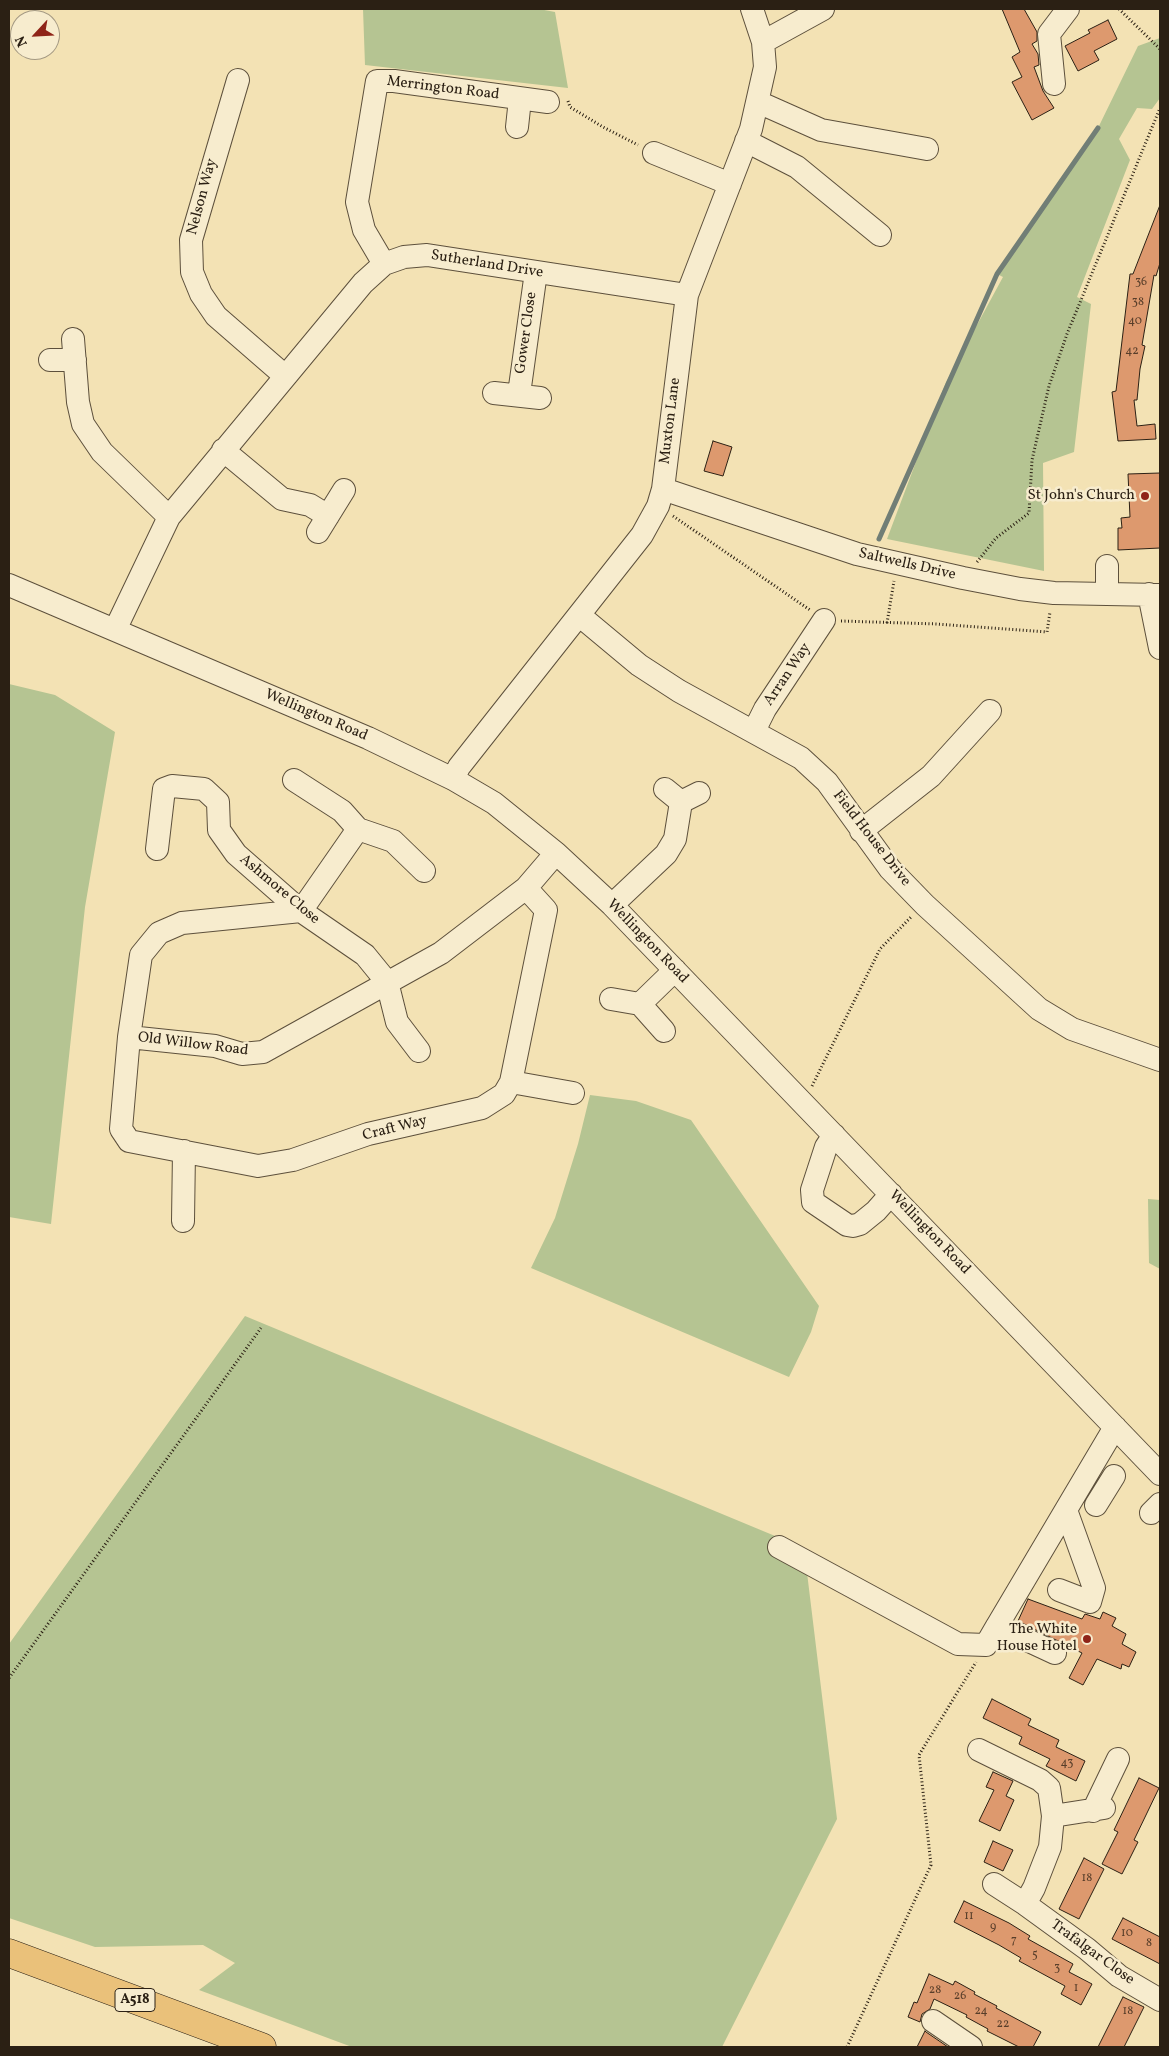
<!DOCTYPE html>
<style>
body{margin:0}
#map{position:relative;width:1169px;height:2056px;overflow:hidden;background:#f3e2b4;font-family:Vollkorn,serif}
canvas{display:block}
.frame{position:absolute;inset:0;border:10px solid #2b2014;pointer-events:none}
.north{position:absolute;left:10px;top:10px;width:50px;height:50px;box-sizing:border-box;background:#f7ecce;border:1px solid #a59a84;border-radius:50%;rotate:245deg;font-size:14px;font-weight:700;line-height:20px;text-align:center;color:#2b2014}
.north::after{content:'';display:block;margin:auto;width:18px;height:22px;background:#8f2418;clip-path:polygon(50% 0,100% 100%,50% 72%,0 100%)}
</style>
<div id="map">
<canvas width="1169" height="2056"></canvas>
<div class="frame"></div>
<div class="north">N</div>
</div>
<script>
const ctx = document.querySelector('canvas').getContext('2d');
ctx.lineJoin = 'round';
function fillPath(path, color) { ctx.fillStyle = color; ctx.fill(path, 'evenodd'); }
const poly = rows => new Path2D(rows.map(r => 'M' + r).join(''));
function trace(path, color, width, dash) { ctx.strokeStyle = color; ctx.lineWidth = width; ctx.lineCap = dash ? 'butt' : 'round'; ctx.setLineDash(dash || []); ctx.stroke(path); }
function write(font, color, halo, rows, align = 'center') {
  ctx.font = font + ' Vollkorn,serif'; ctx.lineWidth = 5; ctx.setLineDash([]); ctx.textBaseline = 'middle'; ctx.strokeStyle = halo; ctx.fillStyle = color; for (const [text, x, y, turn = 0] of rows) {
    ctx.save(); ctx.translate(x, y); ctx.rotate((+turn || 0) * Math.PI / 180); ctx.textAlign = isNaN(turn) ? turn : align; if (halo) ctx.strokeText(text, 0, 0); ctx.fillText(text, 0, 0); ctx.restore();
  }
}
fillPath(poly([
 [363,9,539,9,555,12,568,88,365,65],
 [1160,38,1160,98,1152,109,1137,108,1119,139,1130,160,1077,297,1091,304,1074,452,1043,463,1044,571,887,539,946,382,1003,277,997,274,1098,128,1138,46],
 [9,684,55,695,115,732,85,907,51,1224,9,1217],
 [590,1095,636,1101,691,1120,819,1306,811,1332,789,1377,531,1268,555,1218,578,1144],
 [1148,1199,1160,1200,1160,1269,1149,1263],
 [245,1316,804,1548,837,1819,722,2047,352,2047,199,1990,235,1963,203,1945,95,1947,9,1918,9,1644]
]), '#b5c492');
trace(poly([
 [879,539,997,274,1098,128]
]), '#717e76', 5);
const building = poly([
 [1002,9,1024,9,1037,32,1037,41,1032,44,1038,54,1039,65,1034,67,1043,91,1054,108,1032,120,1012,82,1022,77,1012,57,1020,52,1002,9],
 [1108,20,1117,39,1094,51,1099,60,1078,71,1065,46,1090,33,1088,30,1108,20],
 [1160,205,1160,263,1156,276,1154,275,1142,345,1145,346,1140,369,1137,400,1134,400,1137,426,1155,424,1156,439,1118,441,1112,392,1116,391,1130,274,1133,274,1160,205],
 [713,441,732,447,723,476,704,471,713,441],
 [1160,473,1160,548,1118,550,1118,528,1122,528,1121,518,1130,517,1128,474,1160,473],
 [1028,1599,1082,1619,1085,1614,1100,1619,1103,1612,1116,1618,1112,1626,1126,1634,1122,1644,1136,1652,1129,1667,1122,1664,1121,1669,1097,1659,1083,1685,1069,1678,1082,1653,1018,1621,1028,1599],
 [992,1699,1031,1719,1028,1725,1059,1740,1056,1747,1085,1761,1076,1781,1046,1766,1050,1759,1019,1744,1022,1737,983,1718,992,1699],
 [993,1772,1013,1781,1006,1796,1014,1800,1000,1831,979,1821,994,1790,986,1787,993,1772],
 [1139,1778,1159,1788,1134,1840,1138,1842,1122,1874,1102,1864,1118,1832,1114,1830,1139,1778],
 [993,1841,1013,1850,1003,1871,984,1862,993,1841],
 [1084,1858,1104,1869,1079,1919,1059,1909,1084,1858],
 [964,1901,1009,1923,1030,1936,1028,1939,1073,1964,1069,1972,1092,1984,1081,2005,1061,1994,1065,1986,1019,1961,1021,1958,999,1945,954,1922,964,1901],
 [1123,1918,1160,1937,1160,1964,1112,1939,1123,1918],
 [929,1974,953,1985,955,1981,975,1992,974,1994,997,2006,996,2008,1041,2032,1033,2047,1019,2047,987,2031,988,2029,966,2017,967,2015,934,1999,930,2009,922,2014,920,2022,908,2017,914,2002,917,2003,929,1974],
 [1123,1997,1144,2007,1124,2047,1098,2047,1123,1997],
 [925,2031,926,2032,948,2047,917,2047,925,2031]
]);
fillPath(building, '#dd996e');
trace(building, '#2b2014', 1);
const minor = poly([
 [763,42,823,9],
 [238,80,191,240,192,272,201,294,216,316,285,376],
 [1054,84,1049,34,1068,9],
 [758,102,821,130,927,149],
 [517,127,520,99],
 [746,141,797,167,880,235],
 [654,153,730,184],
 [384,264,364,230,357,202,377,81,394,81,548,102],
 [73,339,78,402,83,424,102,452,169,517],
 [50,360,75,360],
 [494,393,540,398],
 [519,394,536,272],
 [223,450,282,499,310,505,328,516],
 [663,489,857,554,963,578,1020,589,1054,593,1160,595],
 [318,532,344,490],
 [1107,566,1107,594],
 [9,585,368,738,453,779,494,803,556,853,612,905,1160,1474],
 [1149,594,1160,648],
 [579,615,639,665,679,691,801,758,827,782,890,869,925,905,1039,1009,1072,1029,1160,1060],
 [115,630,169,517,363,283,384,264,404,257,427,255,687,295],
 [754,731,765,709,824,620],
 [453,779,459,767,642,535,658,506,663,489,687,295,751,129,765,67,763,42,752,9],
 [294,780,342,811,358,829,393,841,424,871],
 [665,789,681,802],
 [861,831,931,776,990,711],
 [157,849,164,789,172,786,204,789,218,802,219,830,236,854,301,911,365,955,387,982,397,1022,419,1051],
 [612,905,666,854,675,839,681,802,699,793],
 [301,911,182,923,159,933,141,955,129,1037,121,1129,129,1141,258,1166,293,1160,368,1134,482,1108,504,1094,511,1082,546,910,526,888,556,853],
 [301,911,358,829],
 [611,999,640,1004,675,970],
 [640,1004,664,1031],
 [129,1037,215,1046,242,1054,263,1052,441,953,526,888],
 [511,1082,573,1093],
 [834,1135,826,1147,812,1190,813,1202,847,1225,853,1226,860,1224,876,1211,891,1194],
 [183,1221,184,1151],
 [1096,1505,1114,1476],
 [1151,1513,1160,1504],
 [779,1547,958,1644,986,1645,997,1626],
 [1059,1590,1090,1602,1094,1588,1066,1510],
 [1055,1653,997,1626,1115,1427],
 [979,1750,1040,1780,1049,1788,1053,1816,1050,1847,1034,1888,1025,1904],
 [1093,1811,1118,1759],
 [1053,1816,1104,1808],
 [994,1884,1025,1904,1087,1949,1119,1976,1160,2000],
 [933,2021,971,2047]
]);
const highway = poly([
 [9,1953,262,2047]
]);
trace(minor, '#5d503c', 24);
trace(highway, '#2b2014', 29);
trace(poly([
 [1119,9,1160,49],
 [568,101,570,107,603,127,638,145],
 [673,516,810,610],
 [977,562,996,538,1029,513,1032,460,1049,386,1067,334,1160,108],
 [841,621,937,624,1047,632,1050,612],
 [887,623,894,581],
 [812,1086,880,949,912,916],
 [9,1678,261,1328],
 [847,2047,931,1865,919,1755,976,1662]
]), '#2b2014', 3, [1, 2.5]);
trace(minor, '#f7ecce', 22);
trace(highway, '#eac17a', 28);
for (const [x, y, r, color] of [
 [1145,496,5,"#8f2418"],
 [1087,1639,5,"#8f2418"]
]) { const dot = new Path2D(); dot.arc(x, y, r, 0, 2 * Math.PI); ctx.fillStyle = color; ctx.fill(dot); trace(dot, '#f7ecce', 2); }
write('12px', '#583e2a', null, [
 ["36",1141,283],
 ["38",1138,303],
 ["40",1135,322],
 ["42",1132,352],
 ["43",1067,1764],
 ["18",1087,1879],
 ["11",969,1917],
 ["9",993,1928],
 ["10",1127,1934],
 ["7",1014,1941],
 ["8",1149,1944],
 ["5",1035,1956],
 ["3",1057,1969],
 ["1",1076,1989],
 ["28",935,1991],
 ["26",960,1997],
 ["24",981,2012],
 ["18",1128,2012],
 ["22",1003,2025]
]);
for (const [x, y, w] of [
 [135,2000,40]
]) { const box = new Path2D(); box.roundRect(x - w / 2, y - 11.5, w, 23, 4); ctx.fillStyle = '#f7ecce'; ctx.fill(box); trace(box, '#2b2014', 1); }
write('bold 14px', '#2b2014', null, [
 ["A518",135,2000]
]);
write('15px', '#2b2014', '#f7ecce', [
 ["Merrington Road",443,89,7],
 ["Nelson Way",203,197,-75],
 ["Sutherland Drive",487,265,9],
 ["Gower Close",527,333,-82],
 ["Muxton Lane",671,421,-83],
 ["Saltwells Drive",907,565,13],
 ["Arran Way",788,675,-56],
 ["Wellington Road",316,716,23],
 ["Field House Drive",871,839,52],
 ["Ashmore Close",279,890,40],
 ["Wellington Road",647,942,46],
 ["Old Willow Road",193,1045,7],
 ["Craft Way",395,1129,-14],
 ["Wellington Road",929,1233,46],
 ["Trafalgar Close",1092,1953,36]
]);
write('15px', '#2b2014', '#f7ecce', [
 ["St John's Church",1135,496],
 ["The White",1077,1630],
 ["House Hotel",1077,1647]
], 'right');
</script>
